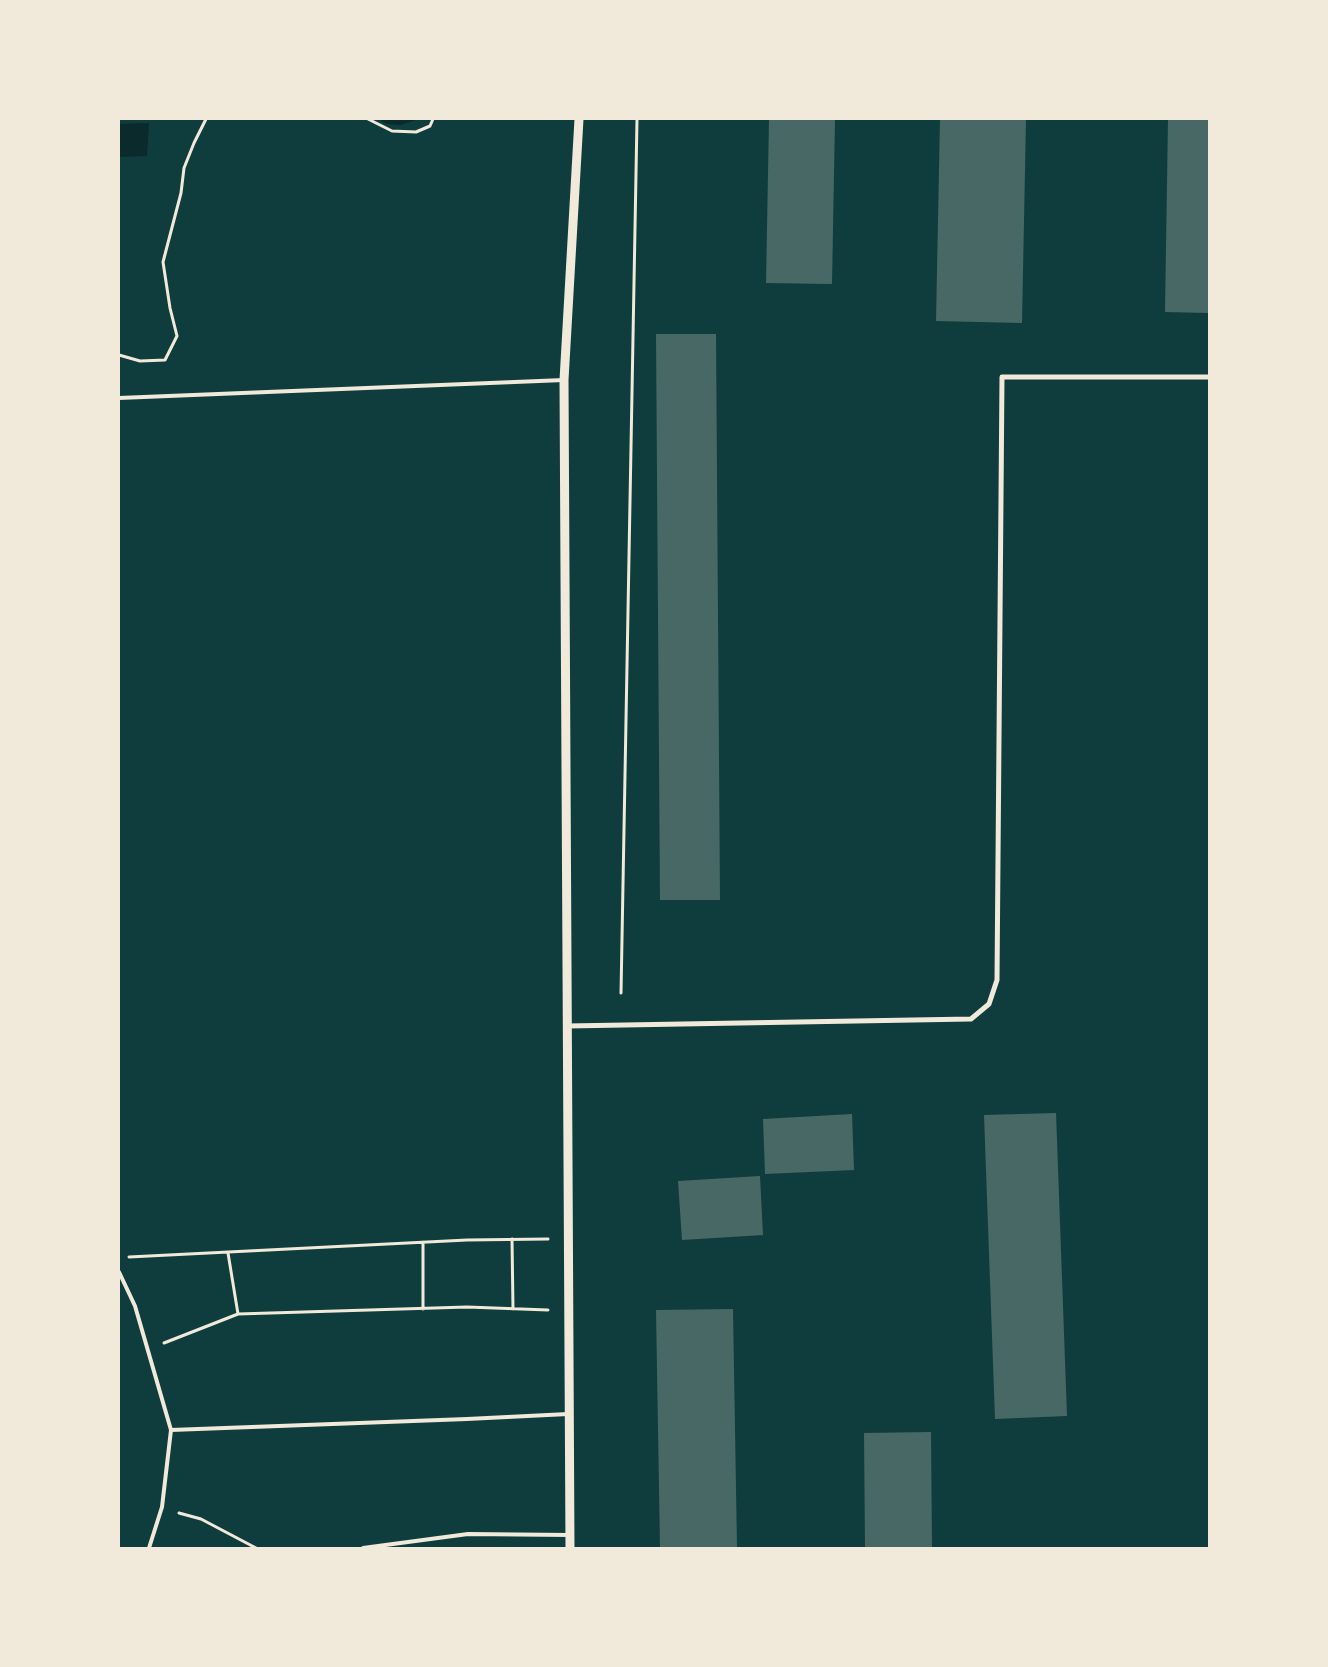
<!DOCTYPE html>
<style>
body{margin:0}
#map{position:relative;width:1328px;height:1667px;overflow:hidden;background:#0f3d3e;font-family:Raleway,sans-serif}
canvas{display:block}
.frame{position:absolute;inset:0;border:120px solid #f1e9da;pointer-events:none}
</style>
<div id="map">
<canvas width="1328" height="1667"></canvas>
<div class="frame"></div>
</div>
<script>
const ctx = document.querySelector('canvas').getContext('2d');
ctx.lineJoin = 'round';
function fillPath(path, color) { ctx.fillStyle = color; ctx.fill(path, 'evenodd'); }
const poly = rows => new Path2D(rows.map(r => 'M' + r).join(''));
function trace(path, color, width, dash) { ctx.strokeStyle = color; ctx.lineWidth = width; ctx.lineCap = dash ? 'butt' : 'round'; ctx.setLineDash(dash || []); ctx.stroke(path); }
fillPath(poly([
 [379,119,419,119,401,125,387,124],
 [149,123,147,156,119,157,119,124]
]), '#0a2a2b');
fillPath(poly([
 [769,119,835,119,832,284,766,283],
 [940,119,1026,119,1022,323,936,321],
 [1168,119,1209,119,1209,313,1165,312],
 [656,334,716,334,720,900,660,900],
 [1056,1113,1067,1416,995,1419,984,1115],
 [852,1114,854,1170,765,1174,763,1119],
 [760,1176,763,1235,682,1240,678,1181],
 [733,1309,737,1548,660,1548,656,1310],
 [931,1432,932,1548,865,1548,864,1433]
]), '#486865');
trace(poly([
 [368,119,392,131,416,132,430,126,433,119],
 [119,355,140,361,165,360,177,336,170,308,163,262,181,193,184,168,194,143,206,119],
 [621,993,637,119],
 [512,1239,513,1309],
 [423,1242,423,1309],
 [228,1253,238,1314],
 [129,1257,467,1240,548,1239],
 [164,1343,238,1314,467,1307,548,1310],
 [179,1513,201,1519,256,1548]
]), '#f1e9da', 3);
trace(poly([
 [119,398,564,380],
 [119,1272,135,1306,171,1430,162,1507,149,1548],
 [171,1430,467,1419,568,1414],
 [363,1548,468,1534,570,1535]
]), '#f1e9da', 4);
trace(poly([
 [567,1026,971,1019,989,1004,997,980,1002,377,1209,377]
]), '#f1e9da', 5);
trace(poly([
 [570,1548,564,380,579,119]
]), '#f1e9da', 9);
</script>
